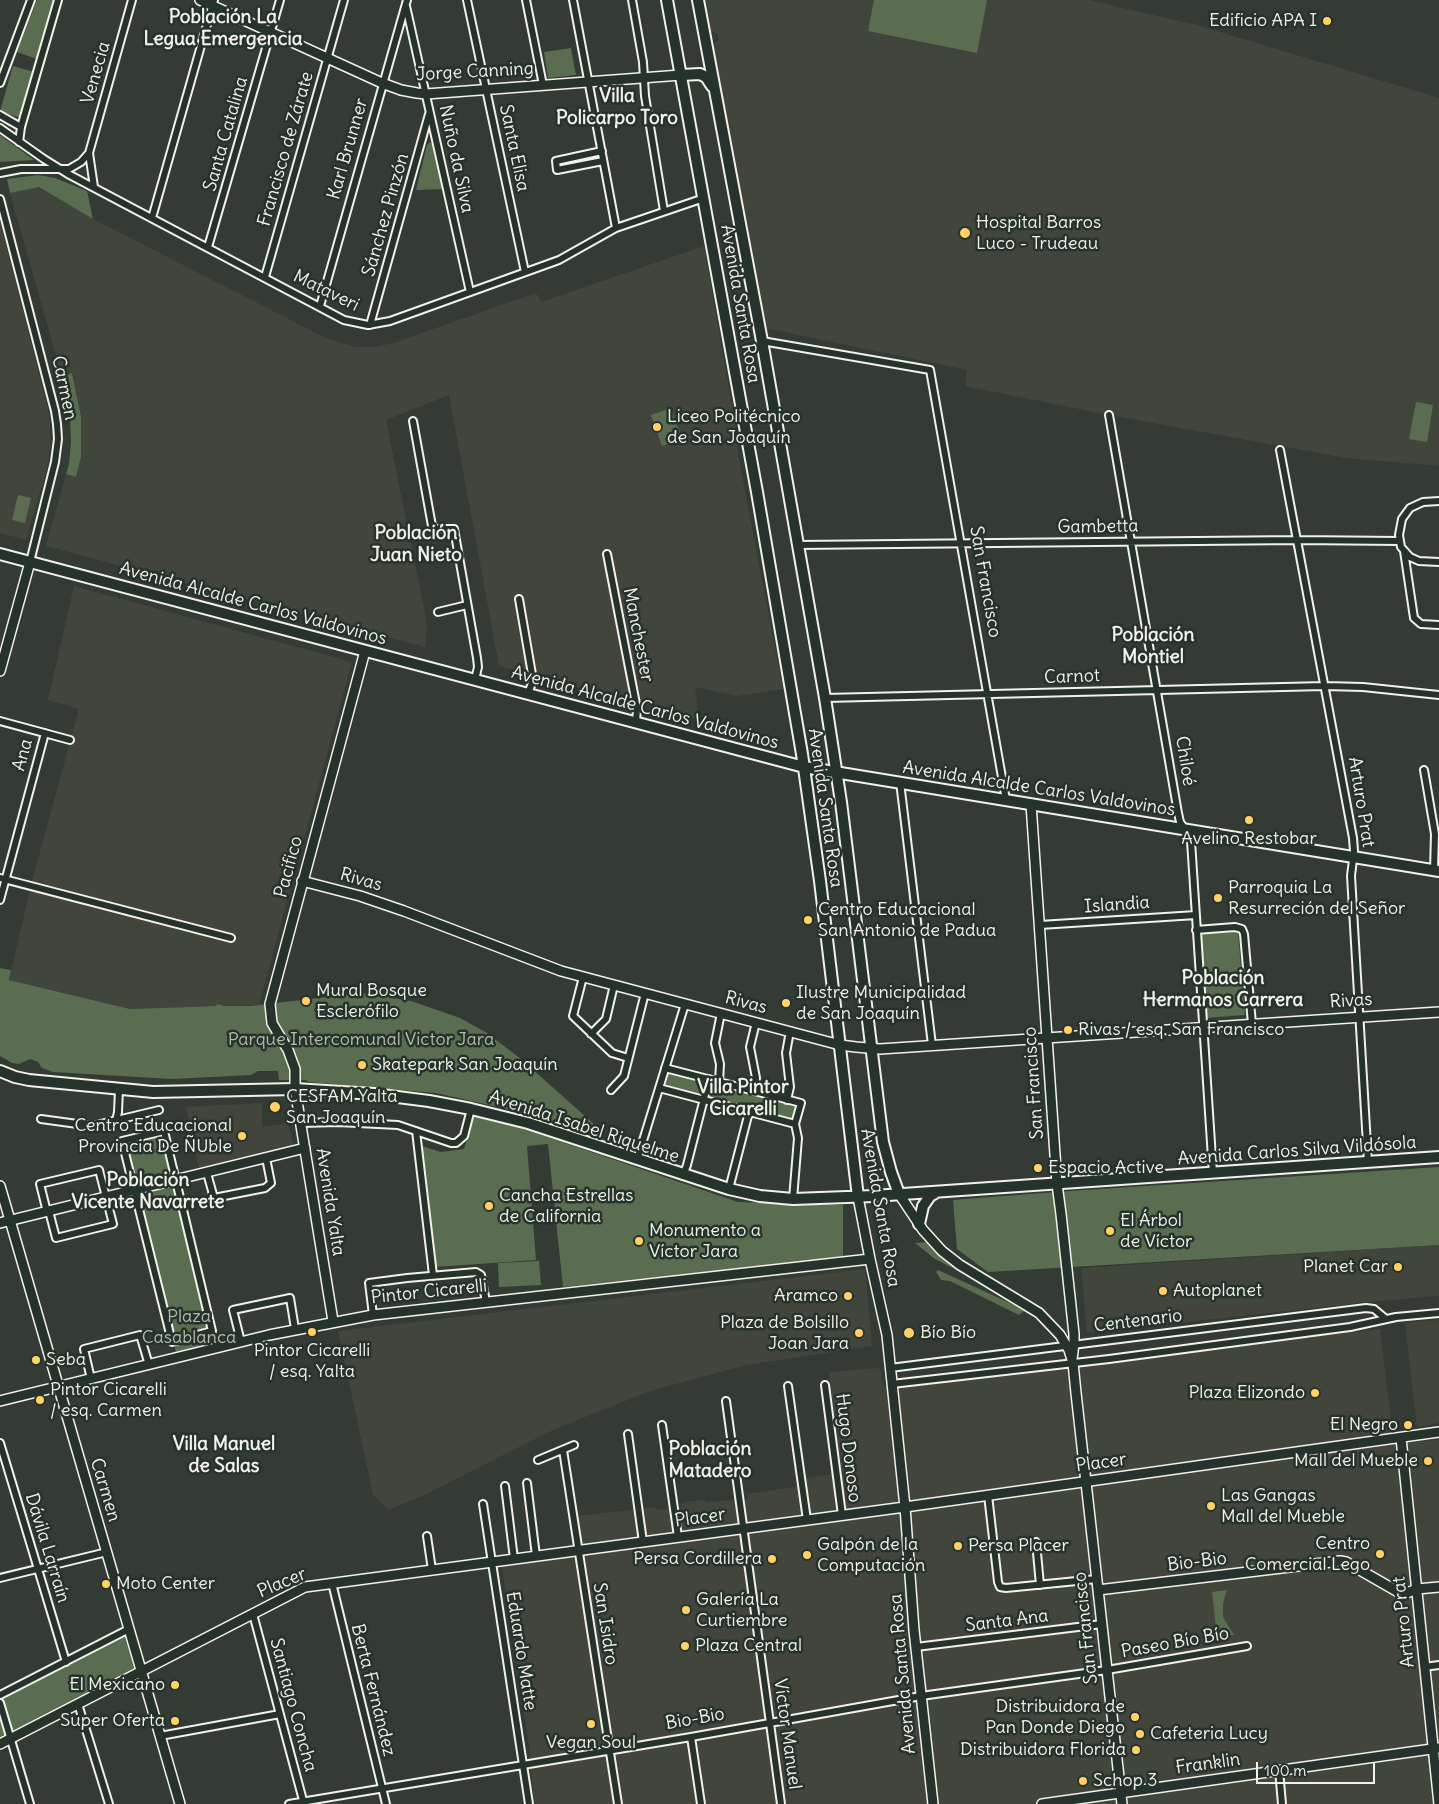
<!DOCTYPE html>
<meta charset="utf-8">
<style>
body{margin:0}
#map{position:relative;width:1439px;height:1804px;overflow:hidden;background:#333b34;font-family:Delius,sans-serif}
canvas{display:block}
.scale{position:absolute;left:1256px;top:1762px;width:119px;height:22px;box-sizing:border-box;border:2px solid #f4f1e8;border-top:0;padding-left:6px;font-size:15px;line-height:18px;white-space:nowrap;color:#f4f1e8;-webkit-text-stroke:4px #26332d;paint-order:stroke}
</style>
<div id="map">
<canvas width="1439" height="1804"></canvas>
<div class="scale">100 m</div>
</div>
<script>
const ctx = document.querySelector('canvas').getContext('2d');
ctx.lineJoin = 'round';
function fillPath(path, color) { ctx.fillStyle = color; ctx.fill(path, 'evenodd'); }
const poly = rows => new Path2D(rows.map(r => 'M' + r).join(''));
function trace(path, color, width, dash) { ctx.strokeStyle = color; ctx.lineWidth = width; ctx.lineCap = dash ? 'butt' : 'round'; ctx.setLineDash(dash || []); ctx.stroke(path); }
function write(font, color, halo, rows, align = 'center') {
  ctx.font = font + ' Delius,sans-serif'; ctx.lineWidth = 5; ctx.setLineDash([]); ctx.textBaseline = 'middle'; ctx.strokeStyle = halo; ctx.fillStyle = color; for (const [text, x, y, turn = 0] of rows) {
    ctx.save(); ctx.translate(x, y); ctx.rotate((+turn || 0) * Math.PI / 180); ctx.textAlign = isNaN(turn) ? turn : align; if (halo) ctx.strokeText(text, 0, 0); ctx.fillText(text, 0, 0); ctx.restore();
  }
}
fillPath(poly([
 [704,0,1088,0,1197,25,1439,98,1439,466,1346,458,1109,415,965,386,967,370,765,328,712,45,719,40,718,34,710,31],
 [39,187,93,219,328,339,356,347,375,347,393,343,536,293,541,302,704,246,738,439,738,454,783,689,737,696,695,687,699,720,499,666,449,395,386,420,424,608,427,626,425,647,46,546,66,474,76,477,81,457,81,416,73,374,62,377,10,193],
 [0,222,48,409,50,423,50,449,46,472,26,540,0,533],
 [74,586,352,662,259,1005,224,1006,217,1004,216,1006,130,1009,9,980,32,881,79,709,48,700],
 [262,1103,262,1127,288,1123,293,1145,199,1168,186,1107],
 [1439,1245,1439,1296,1378,1301,1087,1333,1081,1268],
 [865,1269,872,1346,746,1365,650,1391,553,1430,422,1496,389,1510,373,1495,338,1331],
 [1439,1320,1439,1423,1417,1427,1405,1323],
 [1380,1329,1394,1445,1439,1439,1439,1804,534,1804,529,1746,502,1567,583,1555,577,1516,656,1507,657,1510,682,1507,681,1503,693,1501,705,1500,706,1502,748,1499,748,1494,807,1485,807,1478,832,1474,833,1478,842,1477,829,1372,880,1368,884,1387]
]), '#42453c');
fillPath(poly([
 [37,0,55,0,37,59,17,52],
 [874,0,987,0,977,53,868,31],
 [571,48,576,75,548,78,544,52],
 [13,66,34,72,20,118,0,111],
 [0,135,34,160,0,162],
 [430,142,434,146,444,189,416,190,427,145],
 [38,175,55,178,87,191,93,219,39,187,10,193,7,179],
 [72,373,81,416,81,457,76,477,66,474,69,464,71,441,70,418,62,377],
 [1416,402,1433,405,1427,442,1409,439],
 [671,408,682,439,662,446,651,415],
 [18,495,31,498,25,523,12,520],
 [1238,932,1245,1015,1206,1018,1201,933],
 [0,968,11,970,9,980,130,1009,216,1006,217,1004,224,1006,250,1006,362,993,411,1001,460,1018,487,1033,521,1059,595,1125,593,1133,580,1129,581,1124,559,1117,557,1122,498,1107,436,1093,309,1082,306,1080,279,1080,278,1071,258,1071,251,1075,172,1079,53,1072,42,1068,38,1062,30,1059,19,1064,12,1063,0,1056],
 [670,1070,799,1104,794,1122,665,1087],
 [474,1117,515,1126,738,1202,843,1205,843,1257,563,1287,548,1144,527,1146,536,1260,435,1267,422,1146,441,1152,464,1149],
 [160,1135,213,1344,176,1352,136,1184,124,1143],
 [1439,1167,1439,1245,988,1272,957,1249,953,1200,1069,1191],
 [928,1242,942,1256,971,1275,966,1275,935,1259,915,1243],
 [539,1261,541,1285,499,1287,498,1263],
 [938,1270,1010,1303,1024,1311,1019,1315,950,1281,941,1280,936,1272],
 [1227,1590,1223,1603,1223,1617,1234,1635,1217,1637,1212,1592],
 [125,1637,134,1668,0,1737,0,1700]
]), '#5a6d50');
const street = poly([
 [467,0,525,272],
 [526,0,543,85],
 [573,0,616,228],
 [632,0,643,62,645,96,664,211],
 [406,6,470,292],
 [0,83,31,0],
 [0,115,21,127],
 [0,128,44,159,68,174,344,320,368,325,390,321,559,260,616,228,704,198],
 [19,142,21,127,58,0],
 [602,151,556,161,557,170,603,161],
 [0,173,21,169,69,169,81,162,89,153],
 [94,187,89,153,132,0],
 [0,199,55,411,57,424,58,439,55,462,30,562],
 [152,218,214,0],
 [208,247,280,0],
 [265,277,344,0],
 [320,306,407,0],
 [370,325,429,114],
 [762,341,930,370,1006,800],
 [1109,415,1178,813,1180,822,1189,835,1191,841,1213,1173],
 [413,421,432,526,434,529,454,529,477,658,478,667,475,680],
 [1280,450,1353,838,1354,851,1351,876,1368,1162],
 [1439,501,1423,502,1410,508,1402,519,1399,535,1401,547,1410,557,1419,561,1439,562],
 [797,545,1297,540,1400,541],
 [1404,551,1414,618,1421,624,1439,625],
 [607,554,637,709,636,722],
 [519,599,533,680,528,694],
 [438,612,467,605],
 [825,698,1325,686,1363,687,1439,695],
 [0,721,70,740],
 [1424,770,1435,834,1434,870],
 [900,782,932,1045],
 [0,878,231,938],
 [0,900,45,733],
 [1040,925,1196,915],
 [1196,930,1235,927,1242,929,1244,934,1252,1024],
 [583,977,573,1016,612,1053,628,1058],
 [591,1034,606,1019,614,985],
 [665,1068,801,1103,795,1124,798,1138,793,1199],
 [719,1082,720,1064,715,1043,721,1013],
 [659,1088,795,1124],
 [611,1090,624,1076,645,993],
 [754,1091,756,1078,750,1047,756,1022],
 [787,1100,790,1087,786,1053,790,1031],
 [41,1119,92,1126,159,1110],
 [116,1121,118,1112,119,1090],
 [301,1123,338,1122,398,1125,451,1143,456,1143,464,1136,471,1109],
 [164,1131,212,1331,172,1342,122,1141,164,1131],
 [416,1131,433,1275],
 [637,1160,685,1004],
 [207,1173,214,1198,265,1188,271,1183,266,1158],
 [683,1176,687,1165,709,1079],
 [729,1189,749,1112],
 [47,1212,40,1184,99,1170,113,1224,56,1238,49,1211],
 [373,1315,369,1283,407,1278,476,1272,481,1275,486,1302],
 [241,1342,233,1310,290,1298,295,1329],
 [890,1368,1366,1308,1374,1309,1386,1319],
 [91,1379,84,1349,140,1335,149,1365],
 [892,1384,1109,1359,1350,1327,1396,1317,1439,1313],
 [825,1385,842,1515],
 [788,1386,807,1520],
 [726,1401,781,1804],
 [662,1425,678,1537],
 [628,1434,643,1542],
 [0,1443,66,1662],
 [563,1450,618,1804],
 [538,1460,574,1445],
 [527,1483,536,1556],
 [505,1486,514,1559],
 [988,1495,998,1582,1000,1587,1006,1588,1097,1579],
 [483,1504,529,1804],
 [427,1536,432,1570],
 [1036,1542,1040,1585],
 [0,1578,107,1552],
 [332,1583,386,1804],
 [253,1614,304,1804],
 [916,1647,1102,1624],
 [1424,1667,1439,1665],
 [0,1695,129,1629],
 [0,1703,30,1804],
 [78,1704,109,1804],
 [160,1736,280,1714],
 [691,1737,701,1804],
 [1279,1770,1282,1804],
 [289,1804,691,1737,921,1696,1107,1670,1247,1646]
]);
const secondary = poly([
 [200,0,382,83,401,90,417,93,426,94,681,75],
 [0,671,30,562],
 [1031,804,1057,1184,1061,1214,1074,1334,1074,1344,1072,1359],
 [302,881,360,896,404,911,561,971,840,1045,856,1047,880,1049,1439,1012],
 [0,1186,180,1804],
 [899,1194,923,1230,942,1251,960,1265,1039,1313,1060,1335,1069,1350,1073,1363,1076,1393,1122,1804],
 [858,1197,870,1259,887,1335,905,1507,914,1630,933,1804],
 [0,1223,305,1148],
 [333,1321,295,1089,295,1069,288,1050,272,1023,270,1004,365,651],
 [0,1401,269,1335,373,1315,870,1259],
 [1401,1438,1439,1804],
 [1098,1590,1340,1561,1346,1562,1400,1593,1404,1594,1417,1589,1439,1587],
 [0,1744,305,1587,905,1507,1439,1432],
 [1042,1804,1439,1748]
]);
const primary = poly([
 [667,0,757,492,802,754,820,881,858,1197],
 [698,0,762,341,825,698,841,802,883,1142,891,1172,899,1194],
 [681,75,700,74,706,77,712,86],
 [0,554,804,767,1439,871],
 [0,1071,15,1077,29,1080,153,1092,295,1089,374,1094,429,1101,471,1109,528,1123,729,1189,760,1196,793,1199,874,1196,1439,1157],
 [919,1224,923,1206,930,1196,937,1192]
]);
trace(street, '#f4f1e8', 10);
trace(secondary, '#f4f1e8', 12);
trace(primary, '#f4f1e8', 14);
trace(street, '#26332d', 6);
trace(secondary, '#26332d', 9);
trace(primary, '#26332d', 10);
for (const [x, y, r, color] of [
 [1327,21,5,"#ffd166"],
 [965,233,6,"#ffd166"],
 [657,427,5,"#ffd166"],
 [1249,820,5,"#ffd166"],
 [1218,898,5,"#ffd166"],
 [808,920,5,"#ffd166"],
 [306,1001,5,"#ffd166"],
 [786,1003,5,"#ffd166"],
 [1068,1030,5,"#ffd166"],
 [362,1065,5,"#ffd166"],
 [275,1107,6,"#ffd166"],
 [242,1136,5,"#ffd166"],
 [1038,1168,5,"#ffd166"],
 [489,1206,5,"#ffd166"],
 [1110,1231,5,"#ffd166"],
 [639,1241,5,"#ffd166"],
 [1398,1267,5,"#ffd166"],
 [1163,1291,5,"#ffd166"],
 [848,1296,5,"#ffd166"],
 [312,1332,5,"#ffd166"],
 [859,1333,5,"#ffd166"],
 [909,1333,6,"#ffd166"],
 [36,1360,5,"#ffd166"],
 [1315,1393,5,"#ffd166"],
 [40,1400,5,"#ffd166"],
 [1408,1425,5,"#ffd166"],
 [1428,1461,5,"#ffd166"],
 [1211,1506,5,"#ffd166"],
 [958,1546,5,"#ffd166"],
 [1380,1554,5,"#ffd166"],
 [807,1555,5,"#ffd166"],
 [772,1559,5,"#ffd166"],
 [106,1584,5,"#ffd166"],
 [686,1610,5,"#ffd166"],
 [685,1646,5,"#ffd166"],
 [175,1685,5,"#ffd166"],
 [1135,1717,5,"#ffd166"],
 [175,1721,5,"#ffd166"],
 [591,1724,5,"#ffd166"],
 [1140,1734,5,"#ffd166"],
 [1136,1750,5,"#ffd166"],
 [1083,1781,5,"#ffd166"]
]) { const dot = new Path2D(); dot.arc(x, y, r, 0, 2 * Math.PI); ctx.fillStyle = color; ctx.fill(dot); trace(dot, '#26332d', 2); }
write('18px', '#f4f1e8', '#26332d', [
 ["Edificio APA I",1317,21,"right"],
 ["Hospital Barros",976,223],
 ["Luco - Trudeau",976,244],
 ["Liceo Politécnico",667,417],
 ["de San Joaquín",667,438],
 ["Avelino Restobar",1249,839,"center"],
 ["Parroquia La",1228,888],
 ["Resurreción del Señor",1228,909],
 ["Centro Educacional",818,910],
 ["San Antonio de Padua",818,931],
 ["Mural Bosque",316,991],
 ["Esclerófilo",316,1012],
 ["Ilustre Municipalidad",796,993],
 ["de San Joaquín",796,1014],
 ["Rivas / esq. San Francisco",1078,1030],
 ["Skatepark San Joaquín",372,1065],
 ["CESFAM Yalta",286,1097],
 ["San Joaquín",286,1118],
 ["Centro Educacional",232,1126,"right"],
 ["Provincia De ÑUble",232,1147,"right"],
 ["Espacio Active",1048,1168],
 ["Cancha Estrellas",499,1196],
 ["de California",499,1217],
 ["El Árbol",1120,1221],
 ["de Víctor",1120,1242],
 ["Monumento a",649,1231],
 ["Víctor Jara",649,1252],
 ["Planet Car",1388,1267,"right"],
 ["Autoplanet",1173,1291],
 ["Aramco",838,1296,"right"],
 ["Plaza de Bolsillo",849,1323,"right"],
 ["Joan Jara",849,1344,"right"],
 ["Bío Bío",920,1333],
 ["Pintor Cicarelli",312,1351,"center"],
 ["/ esq. Yalta",312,1372,"center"],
 ["Seba",46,1360],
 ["Pintor Cicarelli",50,1390],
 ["/ esq. Carmen",50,1411],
 ["Plaza Elizondo",1305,1393,"right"],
 ["El Negro",1398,1425,"right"],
 ["Mall del Mueble",1418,1461,"right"],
 ["Las Gangas",1221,1496],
 ["Mall del Mueble",1221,1517],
 ["Centro",1370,1544,"right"],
 ["Comercial Lego",1370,1565,"right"],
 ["Galpón de la",817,1545],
 ["Computación",817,1566],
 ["Persa Placer",968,1546],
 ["Persa Cordillera",762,1559,"right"],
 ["Moto Center",116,1584],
 ["Galería La",696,1600],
 ["Curtiembre",696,1621],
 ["Plaza Central",695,1646],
 ["El Mexicano",165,1685,"right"],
 ["Distribuidora de",1125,1707,"right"],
 ["Pan Donde Diego",1125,1728,"right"],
 ["Super Oferta",165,1721,"right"],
 ["Cafeteria Lucy",1150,1734],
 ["Vegan Soul",591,1743,"center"],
 ["Distribuidora Florida",1126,1750,"right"],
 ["Schop 3",1093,1781]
], 'left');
write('18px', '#f4f1e8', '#26332d', [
 ["Jorge Canning",475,72,-3],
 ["Venecia",96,73,-74],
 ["Santa Catalina",226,134,-74],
 ["Santa Elisa",514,148,78],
 ["Francisco de Zárate",286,149,-74],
 ["Karl Brunner",348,149,-74],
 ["Nuño da Silva",456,159,78],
 ["Sánchez Pinzón",386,215,-74],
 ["Mataveri",326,291,26],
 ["Avenida Santa Rosa",740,304,80],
 ["Carmen",64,388,78],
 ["Gambetta",1098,527,-1],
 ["San Francisco",985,582,80],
 ["Avenida Alcalde Carlos Valdovinos",253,604,15],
 ["Manchester",638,635,79],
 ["Carnot",1072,677,-2],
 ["Avenida Alcalde Carlos Valdovinos",645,708,15],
 ["Ana",23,755,-75],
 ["Chiloé",1185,761,81],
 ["Avenida Alcalde Carlos Valdovinos",1039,789,9],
 ["Arturo Prat",1361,802,81],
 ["Avenida Santa Rosa",825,808,82],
 ["Pacifico",289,867,-75],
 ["Rivas",361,880,16],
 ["Islandia",1117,905,-4],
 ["Rivas",1351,1001,-4],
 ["Rivas",746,1003,15],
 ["San Francisco",1034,1083,-94],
 ["Avenida Isabel Riquelme",584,1127,18],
 ["Avenida Carlos Silva Vildósola",1297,1151,-4],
 ["Avenida Yalta",330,1202,81],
 ["Avenida Santa Rosa",880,1208,80],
 ["Pintor Cicarelli",429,1292,-6],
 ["Centenario",1138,1321,-7],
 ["Hugo Donoso",848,1448,83],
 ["Placer",1101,1463,-8],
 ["Carmen",105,1490,73],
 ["Placer",700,1518,-8],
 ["Dávila Larraín",47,1548,73],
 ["Bio-Bio",1197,1562,-7],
 ["Placer",282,1583,-23],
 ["Santa Ana",1007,1621,-7],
 ["Arturo Prat",1404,1622,-96],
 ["San Isidro",605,1624,81],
 ["San Francisco",1086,1628,-96],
 ["Paseo Bío Bío",1175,1643,-10],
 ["Eduardo Matte",521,1651,81],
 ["Avenida Santa Rosa",903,1674,-95],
 ["Berta Fernández",373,1690,76],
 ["Santiago Concha",293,1705,75],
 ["Bio-Bio",695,1719,-10],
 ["Víctor Manuel",787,1734,82],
 ["Franklin",1208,1764,-8]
]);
write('18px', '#b6bcab', '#26332d', [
 ["Parque Intercomunal Victor Jara",361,1040],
 ["Plaza",189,1317],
 ["Casablanca",189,1338]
]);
write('bold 19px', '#f4f1e8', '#26332d', [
 ["Población La",223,18],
 ["Legua Emergencia",223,40],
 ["Villa",617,97],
 ["Policarpo Toro",617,119],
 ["Población",416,534],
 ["Juan Nieto",416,556],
 ["Población",1153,636],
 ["Montiel",1153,658],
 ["Población",1223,979],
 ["Hermanos Carrera",1223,1001],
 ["Villa Pintor",743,1088],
 ["Cicarelli",743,1110],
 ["Población",148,1181],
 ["Vicente Navarrete",148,1203],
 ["Villa Manuel",224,1445],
 ["de Salas",224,1467],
 ["Población",710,1450],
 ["Matadero",710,1472]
]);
</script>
